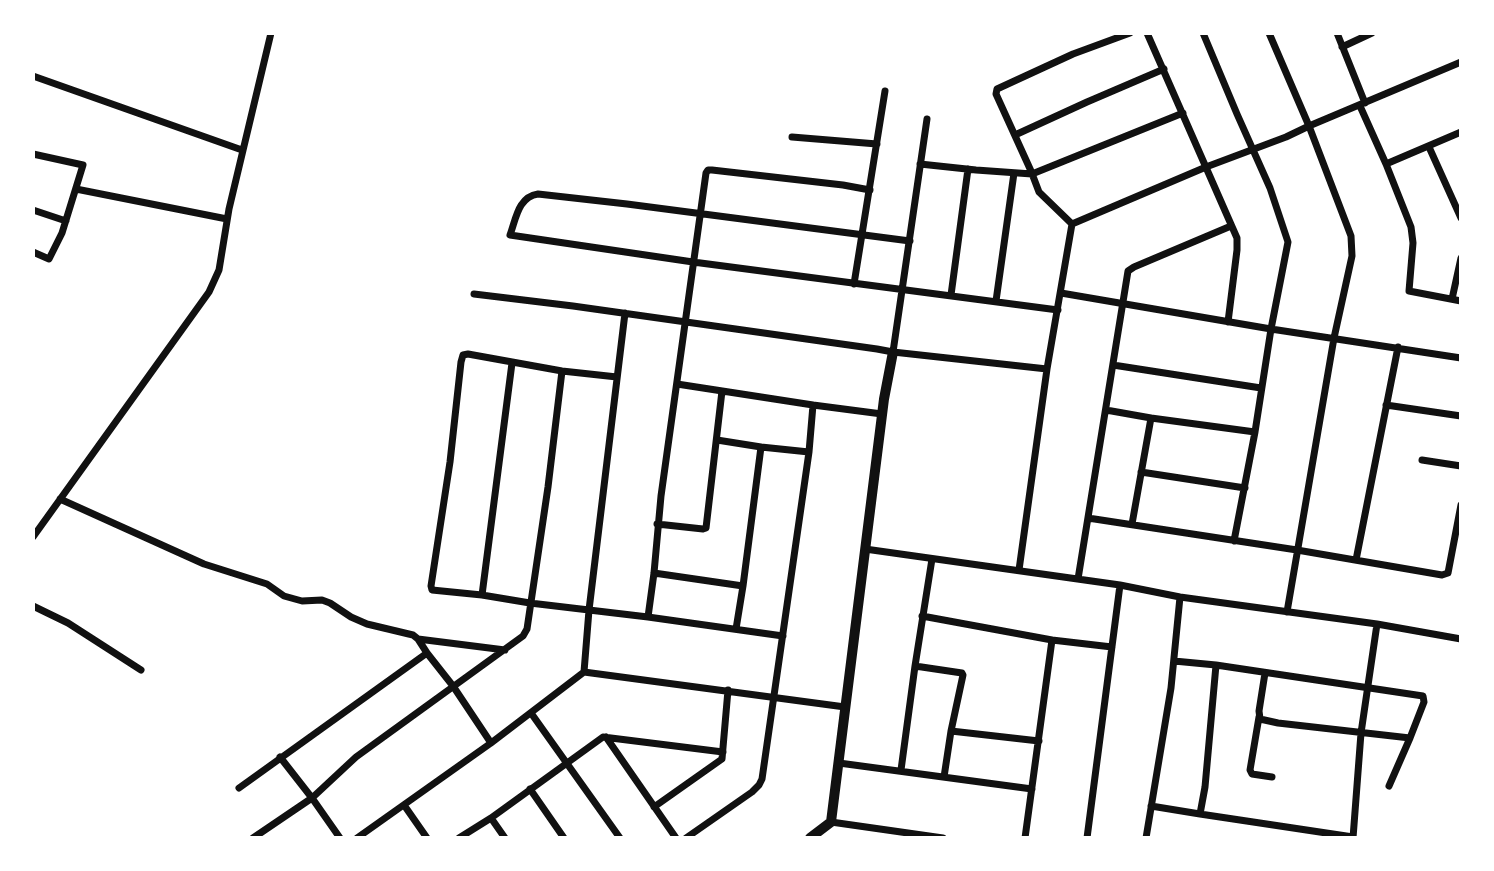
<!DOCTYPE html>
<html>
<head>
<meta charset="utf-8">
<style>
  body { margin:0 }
  #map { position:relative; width:1494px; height:871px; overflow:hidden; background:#fff; font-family:Figtree,sans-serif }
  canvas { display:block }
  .frame { position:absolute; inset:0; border:35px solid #fff; pointer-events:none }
</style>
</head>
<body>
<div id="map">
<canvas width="1494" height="871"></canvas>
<div class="frame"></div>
</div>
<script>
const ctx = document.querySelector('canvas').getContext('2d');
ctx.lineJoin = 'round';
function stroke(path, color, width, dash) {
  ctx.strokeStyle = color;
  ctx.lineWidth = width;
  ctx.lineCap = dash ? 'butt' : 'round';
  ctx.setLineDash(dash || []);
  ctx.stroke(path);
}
stroke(new Path2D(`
  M 1147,33 L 1237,238 L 1237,250 L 1228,322
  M 1203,33 L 1237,114 L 1270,188 L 1288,242 L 1271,329 L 1255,432 L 1234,541
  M 1269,33 L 1309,126 L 1351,236 L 1352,256 L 1334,338 L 1287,612
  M 1337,33 L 1365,103
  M 1342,47 L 1372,33
  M 33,76 L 242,150
  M 1360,106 L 1386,164 L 1411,227 L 1413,243 L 1409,291 L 1461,301
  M 1015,135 L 1087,102 L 1164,69
  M 792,137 L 877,144
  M 1429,147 L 1461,218
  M 33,154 L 83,165 L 62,233 L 49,259 L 33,252
  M 920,164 L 976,170 L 1032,174 L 1183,113
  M 1386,164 L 1461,132
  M 76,189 L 227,219
  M 33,210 L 66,221
  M 1072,224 L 1206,167 L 1286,137 L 1309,126 L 1461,62
  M 1072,224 L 1039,192 L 1031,171 L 996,94 L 997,89 L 1073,54 L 1130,33
  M 910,241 L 627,204 L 538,194 C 518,197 516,219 510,235 L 693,262 L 1058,310
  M 854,284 L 885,91
  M 1061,293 L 1271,329 L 1461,358
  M 474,294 L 573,306 L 877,349 L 893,352 L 1047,369
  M 951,295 L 968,169
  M 1452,299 L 1461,258
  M 996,301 L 1014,173
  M 893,352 L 927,119
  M 512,363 L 482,595 L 530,603 L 648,617
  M 1113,365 L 1261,388
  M 677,384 L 813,405
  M 1386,405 L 1461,416
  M 1106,410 L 1151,418 L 1255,432
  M 717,440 L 761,447 L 743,586
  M 761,447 L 809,452
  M 1422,460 L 1461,466
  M 1141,472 L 1245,488
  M 60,499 L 204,564 L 267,584 L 284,596 L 302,601 L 322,600 L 330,603 L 351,617 L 367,624 L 413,635 L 418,639 L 505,650
  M 1088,518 L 1297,550 L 1442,575 L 1448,573 L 1461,505
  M 657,524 L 703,529 L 706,528 L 722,391
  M 1132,524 L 1151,418
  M 33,537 L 209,292 L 219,270 L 229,209 L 271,33
  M 865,549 L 1120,585 L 1180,597 L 1377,624 L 1461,639
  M 1356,560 L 1398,347
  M 1019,570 L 1047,369 L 1072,224
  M 654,573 L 743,586 L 736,629
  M 1078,579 L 1128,271 L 1134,267 L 1231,226
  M 482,595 L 432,590 L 431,586 L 450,462 L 461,362 L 463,355 L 468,354 L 562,371 L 617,377
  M 33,606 L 68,623 L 141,670
  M 922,616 L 1052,640 L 1025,838
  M 783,636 L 648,617 L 654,573 L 661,496 L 706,173 L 708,170 L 712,170 L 843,185 L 870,190
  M 418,639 L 427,653 L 453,686 L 491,743
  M 1052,640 L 1112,647
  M 1174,661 L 1216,665 L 1205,787 L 1200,814 L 1353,837
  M 1216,665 L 1423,696 L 1424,702 L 1410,738
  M 915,666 L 962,673 L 963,675 L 951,731 L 944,777
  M 584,672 L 589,610 L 625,313
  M 584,672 L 845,707
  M 1265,673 L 1259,711 L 1260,719 L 1278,723 L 1410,738 L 1389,786
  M 531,713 L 620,838
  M 1259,717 L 1250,770 L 1252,774 L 1272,777
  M 951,731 L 1039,741
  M 606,737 L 676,838
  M 280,757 L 312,798 L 340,838
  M 839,763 L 1032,789
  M 901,770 L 915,666 L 932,559
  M 239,788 L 427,653
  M 530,789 L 564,838
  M 404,805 L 427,838
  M 1151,806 L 1200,814
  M 654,807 L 722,759 L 728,690
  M 491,818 L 505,838
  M 831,822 L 943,838
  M 253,838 L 312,798 L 356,757 L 523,636 L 527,629 L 548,487 L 562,371
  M 357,838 L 491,743 L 584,672
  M 459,838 L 491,818 L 603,737 L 723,752
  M 686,838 L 752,792 L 759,785 L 762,779 L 809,452 L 813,405 L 882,414
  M 1087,838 L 1120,585
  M 1146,838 L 1171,688 L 1180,597
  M 1353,838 L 1361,733 L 1377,624`), '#111', 7);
stroke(new Path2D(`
  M 810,838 L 831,822 L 884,399 L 893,352`), '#111', 10);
</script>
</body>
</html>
